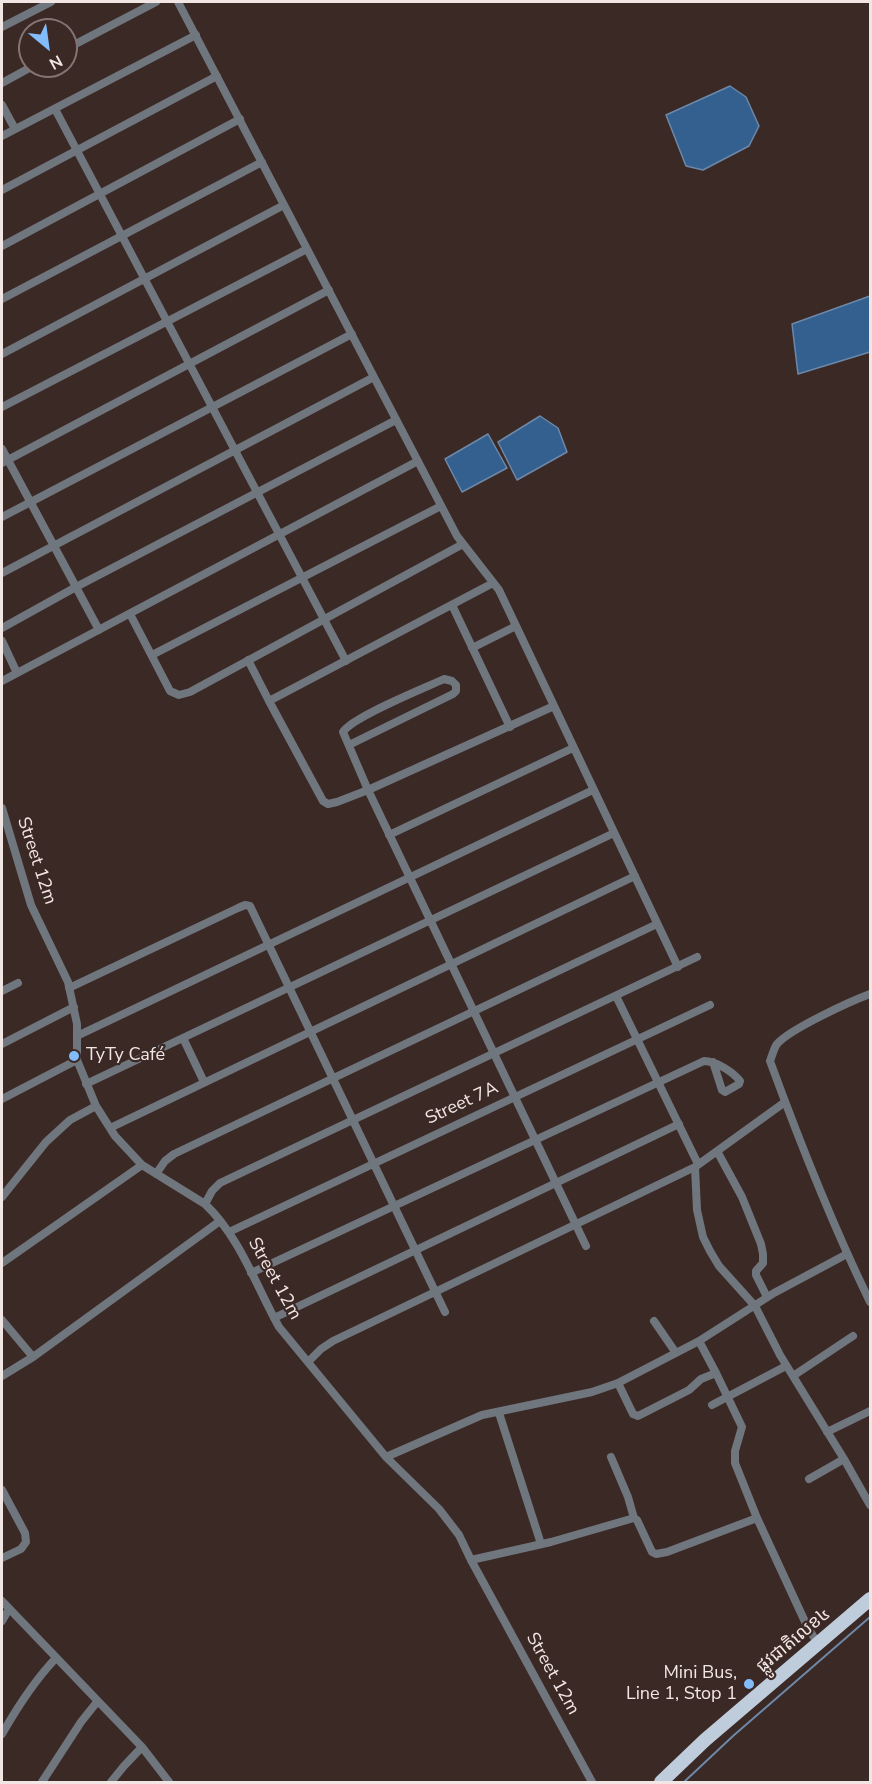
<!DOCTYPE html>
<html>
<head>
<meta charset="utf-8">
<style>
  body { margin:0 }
  #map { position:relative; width:872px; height:1784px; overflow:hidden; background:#3b2926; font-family:"Nunito Sans",sans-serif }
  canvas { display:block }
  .frame { position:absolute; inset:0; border:3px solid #f2e6e4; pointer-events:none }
  .north { position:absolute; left:18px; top:18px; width:60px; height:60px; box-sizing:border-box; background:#3b2926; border:2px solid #847572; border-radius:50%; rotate:151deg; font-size:16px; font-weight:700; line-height:24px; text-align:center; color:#f2e6e4 }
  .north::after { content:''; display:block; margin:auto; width:21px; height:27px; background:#83bcfb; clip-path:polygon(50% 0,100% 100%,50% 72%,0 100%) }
</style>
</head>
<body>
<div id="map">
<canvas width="872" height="1784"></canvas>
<div class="frame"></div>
<div class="north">N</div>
</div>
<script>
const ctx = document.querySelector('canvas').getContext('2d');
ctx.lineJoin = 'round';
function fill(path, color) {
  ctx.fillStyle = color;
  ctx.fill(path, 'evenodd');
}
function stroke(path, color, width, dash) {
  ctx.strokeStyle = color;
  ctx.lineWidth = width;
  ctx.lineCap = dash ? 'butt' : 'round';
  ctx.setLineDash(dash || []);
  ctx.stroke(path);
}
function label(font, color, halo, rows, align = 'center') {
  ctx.font = font + ' "Nunito Sans","Noto Sans Khmer",sans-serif';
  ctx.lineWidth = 4.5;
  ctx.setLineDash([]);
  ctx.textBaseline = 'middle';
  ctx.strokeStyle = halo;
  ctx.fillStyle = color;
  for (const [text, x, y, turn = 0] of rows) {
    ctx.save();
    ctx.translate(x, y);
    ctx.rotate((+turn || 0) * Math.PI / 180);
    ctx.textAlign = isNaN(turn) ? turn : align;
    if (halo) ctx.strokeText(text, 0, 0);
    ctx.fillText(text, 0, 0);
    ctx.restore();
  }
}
const water = new Path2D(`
  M 730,86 L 746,97 L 759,126 L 749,146 L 703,170 L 686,166 L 666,115 Z
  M 870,296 L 870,352 L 798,374 L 792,324 Z
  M 540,416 L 558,428 L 567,452 L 517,480 L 498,442 Z
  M 488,434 L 507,468 L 462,492 L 445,459 Z`);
fill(water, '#34608f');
stroke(water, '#6d88a8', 1.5);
stroke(new Path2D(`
  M 684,1782 L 733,1736 L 870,1617`), '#6d88a8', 2);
stroke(new Path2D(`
  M 178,2 L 457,536 L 499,590 L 678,967
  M 2,27 L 51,2
  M 66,49 L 156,2
  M 2,83 L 33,66
  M 2,105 L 15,129
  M 55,109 L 346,661
  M 2,136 L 196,35
  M 2,190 L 217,76
  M 2,246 L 240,119
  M 2,299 L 262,162
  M 2,354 L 284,205
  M 2,407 L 307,249
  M 2,449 L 99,630
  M 2,463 L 329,290
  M 2,517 L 352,334
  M 2,573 L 374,377
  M 452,605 L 510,727
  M 130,614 L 170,691 L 179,695 L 190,692 L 463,544
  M 2,628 L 76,587 L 396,420
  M 2,641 L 17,673
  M 472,648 L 516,626
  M 152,655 L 441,506
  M 248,660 L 269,701 L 493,583
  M 2,681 L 418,461
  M 269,701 L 323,801 L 328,804 L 337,802 L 368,790 L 343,732 C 352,717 425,688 444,679 L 452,681 L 456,685 L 456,691 L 453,694 L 349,745
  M 554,706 L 368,790 L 586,1246
  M 2,808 L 31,905 L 68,982 L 77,1024 L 77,1060 L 96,1106 L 115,1136 L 142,1165 L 205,1204 C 240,1237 256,1286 279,1327 L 386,1457 L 439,1509 L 459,1535 L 471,1560 L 592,1782
  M 389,835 L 573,748
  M 69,988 L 238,908 L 245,905 L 250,906 L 445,1312
  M 2,991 L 18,983
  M 870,994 C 851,1001 790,1029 777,1044 C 774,1048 772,1056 770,1061 C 800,1143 832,1224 870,1302
  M 616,996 L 698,1164
  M 77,1036 L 593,790
  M 183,1038 L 204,1082
  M 2,1044 L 74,1007
  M 86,1084 L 614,833
  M 2,1099 L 77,1060
  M 785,1102 L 695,1167 L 697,1210 L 703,1237 L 710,1251 L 719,1266 L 755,1306 L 780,1355 L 844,1459 L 870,1505
  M 110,1128 L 635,876
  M 717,1151 L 742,1197 L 761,1244 L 763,1254 L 763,1263 L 756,1271 L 756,1275 L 767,1297
  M 156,1174 L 165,1161 L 174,1154 L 657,924
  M 2,1197 L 46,1142 L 70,1120 L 96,1106
  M 205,1204 L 212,1191 L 220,1183 L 697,957
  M 229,1232 L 710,1005
  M 2,1263 L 142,1165
  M 251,1273 L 704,1061 C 716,1061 733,1072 740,1081 L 739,1084 L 725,1092 L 722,1090 L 713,1062
  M 274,1318 L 679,1124
  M 2,1320 L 33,1357
  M 654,1321 L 676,1353
  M 699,1341 L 716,1373
  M 309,1361 L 321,1349 L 333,1341 L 695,1167
  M 2,1376 L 33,1357 L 220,1221
  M 793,1376 L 853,1336
  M 618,1383 L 633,1414 L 638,1416 L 689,1390 L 701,1379 L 716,1373 L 742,1427 L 735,1451 L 735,1463 L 757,1518 L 807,1626 L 818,1644
  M 712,1405 L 786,1366
  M 499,1413 L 541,1544
  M 827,1432 L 870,1411
  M 386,1457 L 482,1415 L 592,1392 L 618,1383 L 699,1341 L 774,1293 L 847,1254
  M 611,1457 L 628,1497 L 634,1518 L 637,1520 L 652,1552 L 656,1554 L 667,1552 L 757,1518
  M 809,1479 L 844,1459
  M 2,1490 L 25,1533 L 26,1542 L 21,1549 L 2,1558
  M 471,1560 L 551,1542 L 634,1518
  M 2,1601 L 142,1747 L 169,1782
  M 2,1621 L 9,1609
  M 2,1734 C 18,1706 34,1681 56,1658
  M 42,1782 L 81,1722 L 97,1702
  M 111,1782 L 124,1766 L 142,1747`), '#70767d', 8);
stroke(new Path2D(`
  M 661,1782 L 705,1740 L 870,1599`), '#bfccdb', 14);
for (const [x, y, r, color] of [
  [74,1056,6,"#83bcfb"],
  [749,1684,6,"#83bcfb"]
]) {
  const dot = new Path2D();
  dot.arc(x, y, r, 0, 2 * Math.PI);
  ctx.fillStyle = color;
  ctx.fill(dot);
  stroke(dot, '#3b2926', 2);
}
label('18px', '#f2e6e4', '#3b2926', [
  ["Street 12m",36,861,72],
  ["Street 7A",462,1104,-25],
  ["Street 12m",274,1279,61],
  ["ផ្លូវជាតិលេខ៤",794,1641,-40],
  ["Street 12m",552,1674,61]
]);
label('18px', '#f2e6e4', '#3b2926', [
  ["TyTy Café",86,1056],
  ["Mini Bus,",737,1674,"right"],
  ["Line 1, Stop 1",737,1695,"right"]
], 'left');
</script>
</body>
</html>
